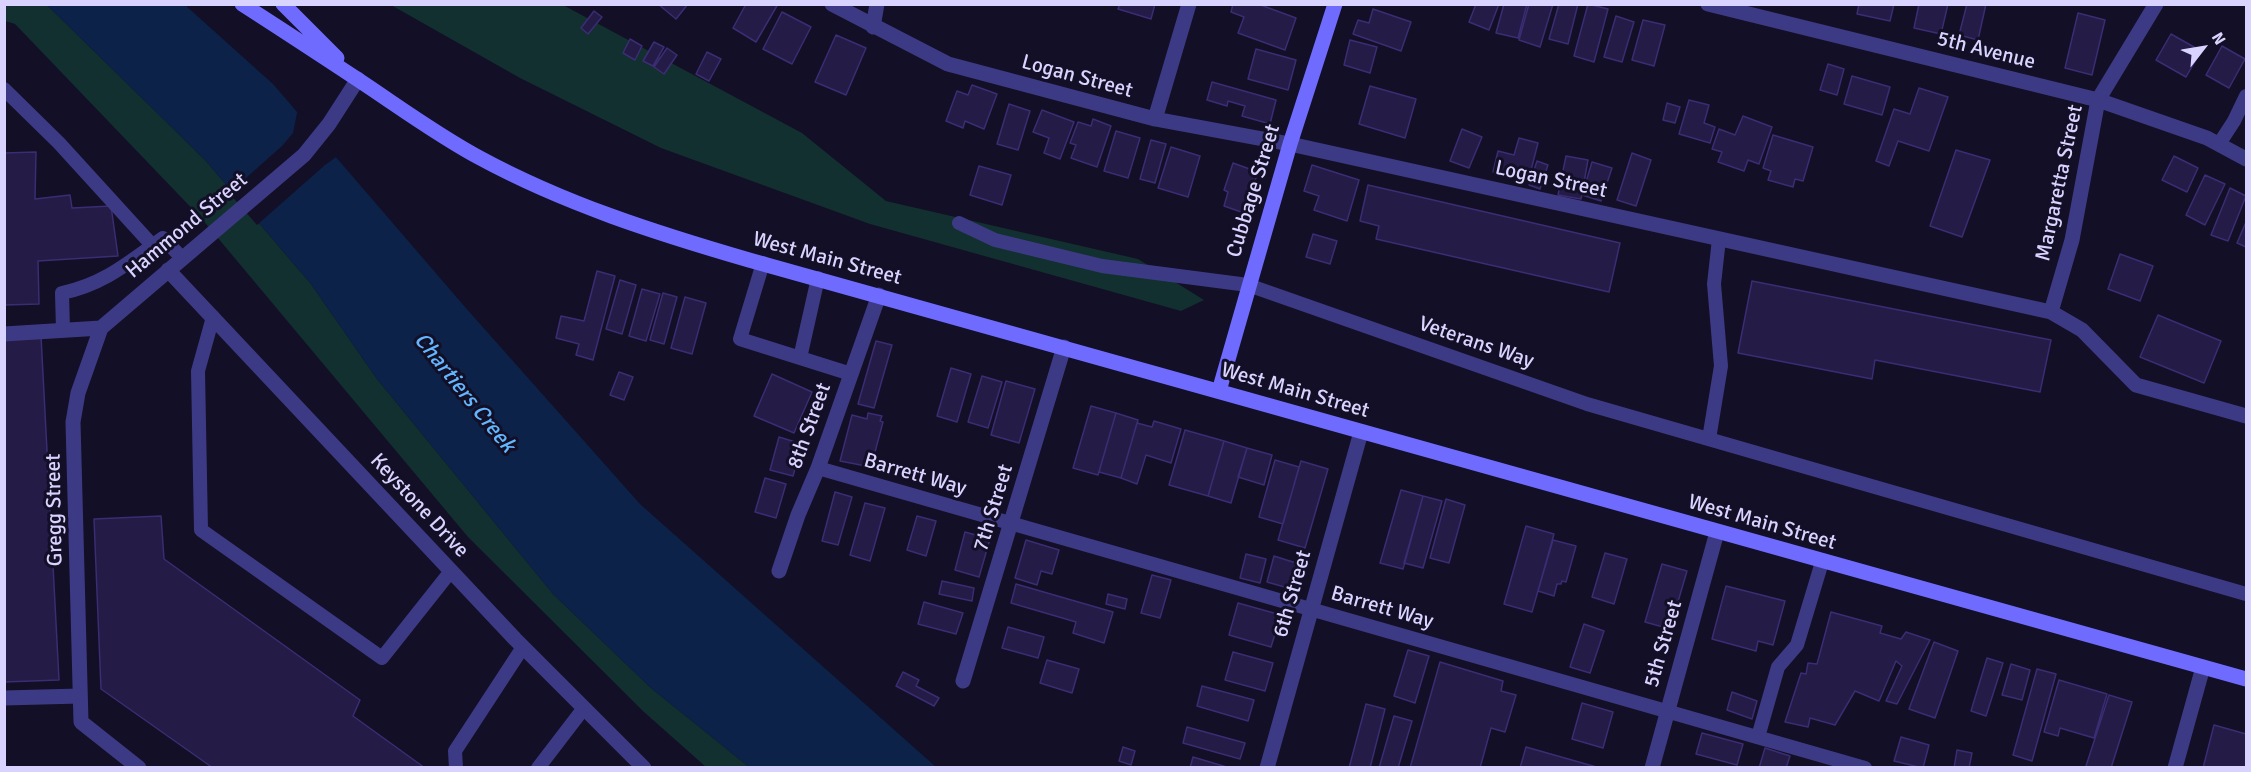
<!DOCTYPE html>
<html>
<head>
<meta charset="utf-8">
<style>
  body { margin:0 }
  #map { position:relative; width:2251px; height:772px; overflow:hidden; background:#130f26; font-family:Signika,sans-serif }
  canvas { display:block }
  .frame { position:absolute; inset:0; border:6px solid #d9d4ff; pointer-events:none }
  .north { position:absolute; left:2173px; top:18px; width:60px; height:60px; -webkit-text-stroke:4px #130f26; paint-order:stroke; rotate:59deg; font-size:16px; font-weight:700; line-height:24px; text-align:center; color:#d9d4ff }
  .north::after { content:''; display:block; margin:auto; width:21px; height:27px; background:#d9d4ff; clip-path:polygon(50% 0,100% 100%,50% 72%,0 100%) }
</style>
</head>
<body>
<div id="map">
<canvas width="2251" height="772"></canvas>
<div class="frame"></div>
<div class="north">N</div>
</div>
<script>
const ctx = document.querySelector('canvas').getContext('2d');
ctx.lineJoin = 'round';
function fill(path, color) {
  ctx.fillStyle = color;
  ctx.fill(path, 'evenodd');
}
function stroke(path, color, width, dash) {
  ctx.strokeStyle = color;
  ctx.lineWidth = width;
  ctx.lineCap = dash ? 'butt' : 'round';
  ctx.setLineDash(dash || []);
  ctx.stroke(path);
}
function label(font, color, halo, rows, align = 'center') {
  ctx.font = font + ' Signika,sans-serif';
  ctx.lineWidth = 6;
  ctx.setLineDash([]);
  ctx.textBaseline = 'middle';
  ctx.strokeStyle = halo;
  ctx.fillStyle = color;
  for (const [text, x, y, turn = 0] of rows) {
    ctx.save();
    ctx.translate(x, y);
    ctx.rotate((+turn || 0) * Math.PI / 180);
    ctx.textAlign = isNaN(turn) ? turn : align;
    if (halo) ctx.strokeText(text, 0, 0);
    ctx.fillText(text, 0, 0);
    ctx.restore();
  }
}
fill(new Path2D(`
  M 5,5 L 47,5 L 205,160 L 311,284 L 377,379 L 553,594 L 651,688 L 749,767 L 706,767 L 644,712 L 468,537 L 202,219 L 15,24 L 5,21 Z
  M 391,5 L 563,5 L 802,133 L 886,201 L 1138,259 L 1204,300 L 1181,311 L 870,224 L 661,148 L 520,78 Z`), '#12302f');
fill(new Path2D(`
  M 47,5 L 185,5 L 273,84 L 465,307 L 640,504 L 936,767 L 749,767 L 651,688 L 553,594 L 377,379 L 311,284 L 205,160 Z`), '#0c2248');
fill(new Path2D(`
  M 298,108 L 339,155 L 325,165 L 257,225 L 229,193 L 282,146 L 293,133 Z`), '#130f26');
const building = new Path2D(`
  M 658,4 L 688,4 L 676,19 Z
  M 746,4 L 778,4 L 756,42 L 733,28 Z
  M 1120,4 L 1155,4 L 1151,19 L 1118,9 Z
  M 1233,4 L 1258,4 L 1296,18 L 1285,50 L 1238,33 L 1244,17 L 1231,12 Z
  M 1476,4 L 1499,4 L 1489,30 L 1469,22 Z
  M 1504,4 L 1527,4 L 1518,38 L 1496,33 Z
  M 1529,4 L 1553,4 L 1540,47 L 1519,40 Z
  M 1559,4 L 1578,4 L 1568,44 L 1549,39 Z
  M 1588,4 L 1608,9 L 1594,62 L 1574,56 Z
  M 1859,4 L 1894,4 L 1890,21 L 1857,14 Z
  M 1919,4 L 1948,4 L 1941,34 L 1914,28 Z
  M 1967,4 L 1986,4 L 1978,40 L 1959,35 Z
  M 1373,9 L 1411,22 L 1401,51 L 1353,34 L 1358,20 L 1369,23 Z
  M 594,11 L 602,17 L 588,34 L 581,28 Z
  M 782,12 L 811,27 L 792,64 L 763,49 Z
  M 2078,13 L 2105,20 L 2092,75 L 2065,68 Z
  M 1616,16 L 1634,22 L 1622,62 L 1604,57 Z
  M 1643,20 L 1665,25 L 1654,66 L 1632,60 Z
  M 2171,34 L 2201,51 L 2186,77 L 2156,60 Z
  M 836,35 L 866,48 L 846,95 L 815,82 Z
  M 630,39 L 642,46 L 635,60 L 623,53 Z
  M 1350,40 L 1377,47 L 1370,73 L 1344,65 Z
  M 654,42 L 664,47 L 653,66 L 643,61 Z
  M 2222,46 L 2245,59 L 2229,88 L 2206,75 Z
  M 667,48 L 677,55 L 664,74 L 654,67 Z
  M 1256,49 L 1296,60 L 1288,90 L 1248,79 Z
  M 707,52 L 721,59 L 709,81 L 696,74 Z
  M 1828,64 L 1844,69 L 1837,95 L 1820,90 Z
  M 1852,76 L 1890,87 L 1882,115 L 1844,104 Z
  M 1212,82 L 1276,100 L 1270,124 L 1242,116 L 1245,106 L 1228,101 L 1227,106 L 1207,100 Z
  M 972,85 L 997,94 L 984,129 L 965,121 L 963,128 L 946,121 L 957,91 L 968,95 Z
  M 1370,86 L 1416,99 L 1405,138 L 1359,124 Z
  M 1919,88 L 1948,97 L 1929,151 L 1898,141 L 1889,166 L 1876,161 L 1894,109 L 1910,114 Z
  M 1689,100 L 1709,105 L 1704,123 L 1715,127 L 1710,143 L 1679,134 Z
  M 1667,103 L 1680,107 L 1675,123 L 1663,120 Z
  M 1009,104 L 1030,111 L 1018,150 L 997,144 Z
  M 1042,110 L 1074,122 L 1060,159 L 1044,153 L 1049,138 L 1033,132 Z
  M 1743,116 L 1772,127 L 1759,164 L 1748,160 L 1744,171 L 1718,162 L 1722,152 L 1712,149 L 1719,129 L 1735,135 Z
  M 1093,119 L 1111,126 L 1097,167 L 1071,158 L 1076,145 L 1070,143 L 1078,122 L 1091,126 Z
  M 1462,129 L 1482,137 L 1469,168 L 1450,161 Z
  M 1116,131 L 1140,138 L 1128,178 L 1104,171 Z
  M 1773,135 L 1813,147 L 1803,181 L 1795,179 L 1793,187 L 1768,180 L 1771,171 L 1763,168 Z
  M 1519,138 L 1538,143 L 1528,182 L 1493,172 L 1498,151 L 1514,155 Z
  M 1151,140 L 1166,144 L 1155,183 L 1140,179 Z
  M 1171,147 L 1200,156 L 1188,197 L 1158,188 Z
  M 1956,150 L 1990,160 L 1962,237 L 1930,226 Z
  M 36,152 L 35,199 L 70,195 L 72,208 L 111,206 L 118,256 L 38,261 L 39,304 L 4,305 L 4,153 Z
  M 1632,153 L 1651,160 L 1636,206 L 1617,200 Z
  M 1566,156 L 1588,160 L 1581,199 L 1558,195 Z
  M 2174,156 L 2198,168 L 2187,192 L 2162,180 Z
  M 1537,161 L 1548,165 L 1540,189 L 1529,185 Z
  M 1592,162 L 1612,168 L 1601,201 L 1582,195 Z
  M 1233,163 L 1258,172 L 1244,213 L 1224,206 L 1228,192 L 1224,190 Z
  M 1312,165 L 1359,180 L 1347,221 L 1314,210 L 1319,196 L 1304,191 Z
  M 979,166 L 1011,175 L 1002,205 L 970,195 Z
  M 2205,175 L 2225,184 L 2205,225 L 2186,215 Z
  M 1368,185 L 1620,243 L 1609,292 L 1376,239 L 1379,226 L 1360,221 Z
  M 2230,188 L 2246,196 L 2228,241 L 2211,235 Z
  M 2246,222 L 2246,247 L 2237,243 Z
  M 1313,234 L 1337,241 L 1330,264 L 1306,257 Z
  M 2120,254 L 2153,266 L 2140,301 L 2108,289 Z
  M 597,271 L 615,276 L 593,360 L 576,355 L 579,344 L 556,338 L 561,316 L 584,321 Z
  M 620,280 L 636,285 L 622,334 L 606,329 Z
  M 1752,281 L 2051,340 L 2040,392 L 1875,360 L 1872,379 L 1738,353 Z
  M 642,289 L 660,294 L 646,341 L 629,336 Z
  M 663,293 L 677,297 L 664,344 L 650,340 Z
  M 685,297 L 706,303 L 692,354 L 671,348 Z
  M 2158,315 L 2221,341 L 2204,383 L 2140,357 Z
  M 41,336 L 59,680 L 4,682 L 4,339 Z
  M 876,341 L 892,345 L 874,408 L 858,404 Z
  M 951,368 L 971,374 L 957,422 L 937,416 Z
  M 619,372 L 633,377 L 624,400 L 610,395 Z
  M 772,374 L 812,392 L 794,433 L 754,416 Z
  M 982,376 L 1002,382 L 988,428 L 968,422 Z
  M 1006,381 L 1035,389 L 1019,443 L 991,435 Z
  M 1091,406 L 1116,413 L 1098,475 L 1073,468 Z
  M 868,413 L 882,416 L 880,421 L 883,422 L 871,467 L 840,461 L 852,415 L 867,419 Z
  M 1116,413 L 1138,420 L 1121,478 L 1099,472 Z
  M 1154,421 L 1181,429 L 1171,463 L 1146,455 L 1137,484 L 1121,478 L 1137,423 L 1152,427 Z
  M 1185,430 L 1224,441 L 1208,496 L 1169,485 Z
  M 779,437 L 802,444 L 793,476 L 770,470 Z
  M 1224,441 L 1247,448 L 1231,503 L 1208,496 Z
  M 1247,448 L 1272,455 L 1264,485 L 1238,477 Z
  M 1275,460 L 1299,467 L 1283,524 L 1259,517 Z
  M 1301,461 L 1328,469 L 1305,548 L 1278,540 Z
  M 765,478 L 786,484 L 776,518 L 755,512 Z
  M 1401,490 L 1423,496 L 1403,569 L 1380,563 Z
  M 835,492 L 852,497 L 838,545 L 822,541 Z
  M 1423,496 L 1442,501 L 1423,568 L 1404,563 Z
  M 1446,499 L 1465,505 L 1449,563 L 1430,558 Z
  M 865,503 L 885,508 L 870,561 L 850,555 Z
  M 161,516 L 164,559 L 360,700 L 353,716 L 425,768 L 213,768 L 101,689 L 94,519 Z
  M 917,516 L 936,521 L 926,556 L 907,550 Z
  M 1526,526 L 1554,534 L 1532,612 L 1504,604 Z
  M 965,532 L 990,539 L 979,577 L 955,570 Z
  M 1026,540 L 1059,550 L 1052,574 L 1041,571 L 1037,585 L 1015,578 Z
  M 1553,540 L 1576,546 L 1566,582 L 1562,581 L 1561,584 L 1557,584 L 1554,596 L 1538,591 Z
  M 1605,553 L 1627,559 L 1614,604 L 1592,597 Z
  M 1246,554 L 1266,559 L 1260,583 L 1240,578 Z
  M 1274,556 L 1296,563 L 1288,588 L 1267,582 Z
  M 1662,564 L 1687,571 L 1670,629 L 1645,622 Z
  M 1152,575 L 1171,580 L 1160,618 L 1141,613 Z
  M 942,581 L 974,588 L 972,601 L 939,594 Z
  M 1016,584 L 1113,612 L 1104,643 L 1073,633 L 1076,622 L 1011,603 Z
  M 1726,586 L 1785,601 L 1773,645 L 1758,641 L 1756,651 L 1712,639 Z
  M 1108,594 L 1127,599 L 1125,609 L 1106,604 Z
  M 924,602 L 963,613 L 956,634 L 918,624 Z
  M 1238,603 L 1281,615 L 1271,647 L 1229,635 Z
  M 1831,612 L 1882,626 L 1880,633 L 1901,639 L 1906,632 L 1930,640 L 1897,704 L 1886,701 L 1902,666 L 1896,661 L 1879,701 L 1855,691 L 1835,725 L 1810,718 L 1808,727 L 1785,722 L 1801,673 L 1806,674 L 1808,663 L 1817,664 Z
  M 1584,624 L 1604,631 L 1590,673 L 1570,667 Z
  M 1008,627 L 1044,637 L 1038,658 L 1002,648 Z
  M 1934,642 L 1958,651 L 1935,718 L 1909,709 Z
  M 1408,650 L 1429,656 L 1415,703 L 1394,696 Z
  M 1233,652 L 1273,663 L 1265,691 L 1225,680 Z
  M 1987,658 L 2003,663 L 1986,716 L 1971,711 Z
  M 1047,660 L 1079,669 L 1072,693 L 1040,683 Z
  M 1440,662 L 1503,681 L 1501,691 L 1516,695 L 1505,732 L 1491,728 L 1480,768 L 1410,768 Z
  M 2011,664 L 2030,670 L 2022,700 L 2002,695 Z
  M 2037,669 L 2056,674 L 2032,761 L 2013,755 Z
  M 903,672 L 919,680 L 916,686 L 939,698 L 934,706 L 896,686 Z
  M 2059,680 L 2107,694 L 2094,738 L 2060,728 L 2058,736 L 2044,732 Z
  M 1202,686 L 1254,700 L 1248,721 L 1197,706 Z
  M 1732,692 L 1757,701 L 1752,719 L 1727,710 Z
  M 2109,695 L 2132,702 L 2111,768 L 2091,768 L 2086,766 Z
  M 1582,703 L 1613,712 L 1603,748 L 1572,739 Z
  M 1366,704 L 1385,709 L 1370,768 L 1349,768 Z
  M 1394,716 L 1412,721 L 1398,768 L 1379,768 Z
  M 2214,725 L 2246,734 L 2246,768 L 2203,768 Z
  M 1187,727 L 1245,743 L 1240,759 L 1183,743 Z
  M 1702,733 L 1743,744 L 1737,765 L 1696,754 Z
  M 1901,737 L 1929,745 L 1923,768 L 1894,761 Z
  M 1123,747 L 1135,751 L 1131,765 L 1119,761 Z
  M 1526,747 L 1600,768 L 1520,768 Z
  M 1765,748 L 1790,756 L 1786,768 L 1759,768 Z
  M 1957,750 L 1972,753 L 1969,768 L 1954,768 Z
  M 1193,757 L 1230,768 L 1190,768 Z`);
fill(building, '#241b47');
stroke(building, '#3b2d73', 1.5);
stroke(new Path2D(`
  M 4,89 L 59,143 L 152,245
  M 2219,144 L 2234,121 L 2246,96
  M 959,223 L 995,240 L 1102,266 L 1248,285 L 1587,404 L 2246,594
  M 763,263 L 740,339 L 851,374
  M 213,317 L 198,371 L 201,530 L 382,658 L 451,571
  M 63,330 L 62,293 C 104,284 128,263 163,238 L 182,258
  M 800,358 L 818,278
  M 1709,439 L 1721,366 L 1714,284 L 1719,239
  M 818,468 L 1865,768
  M 1758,737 L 1778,667 L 1797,645 L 1822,562
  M 456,768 L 455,751 L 523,647
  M 538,768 L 584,708`), '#3d3a85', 14);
stroke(new Path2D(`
  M 832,4 L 948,64 L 1155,119 L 1290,144 L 2051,312 L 2082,330 L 2136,385 L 2246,416
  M 1708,4 L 2098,100 L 2207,138 L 2246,159
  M 873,27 L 877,4
  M 1155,119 L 1189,4
  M 168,270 L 515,639 L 644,768
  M 2051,312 L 2072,240 L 2098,100 L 2156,4
  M 101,328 L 78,393 L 73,422 L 81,722 L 139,768
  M 4,334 L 101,328 L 304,155 L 329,124 L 358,79
  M 779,571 L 798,515 L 818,468 L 879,295
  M 963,681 L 1064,347
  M 4,698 L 80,696
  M 1267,768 L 1361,432
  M 1652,768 L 1717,532
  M 2175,768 L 2203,667`), '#3d3a85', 15);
stroke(new Path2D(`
  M 242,4 C 281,29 319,54 357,79 C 398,106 437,135 480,158 C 565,204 656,233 749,260 L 2246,679
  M 283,4 L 337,58
  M 1219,391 L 1290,144 L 1335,4`), '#6f6bff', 15);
label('21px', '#d9d4ff', '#130f26', [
  ["5th Avenue",1986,51,14],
  ["Logan Street",1077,77,15],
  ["Logan Street",1551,180,12],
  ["Margaretta Street",2060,183,-78],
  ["Cubbage Street",1254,191,-73],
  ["Hammond Street",187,226,-40],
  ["West Main Street",827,259,15],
  ["Veterans Way",1476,343,19],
  ["West Main Street",1295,391,16],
  ["8th Street",810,426,-70],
  ["Barrett Way",915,475,16],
  ["Keystone Drive",419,506,47],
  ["7th Street",994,508,-73],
  ["Gregg Street",55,510,-91],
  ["West Main Street",1762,523,16],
  ["6th Street",1293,594,-74],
  ["Barrett Way",1382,608,16],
  ["5th Street",1664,644,-74]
]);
label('italic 22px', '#62b6ff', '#130f26', [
  ["Chartiers Creek",464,393,51]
]);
</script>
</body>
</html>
